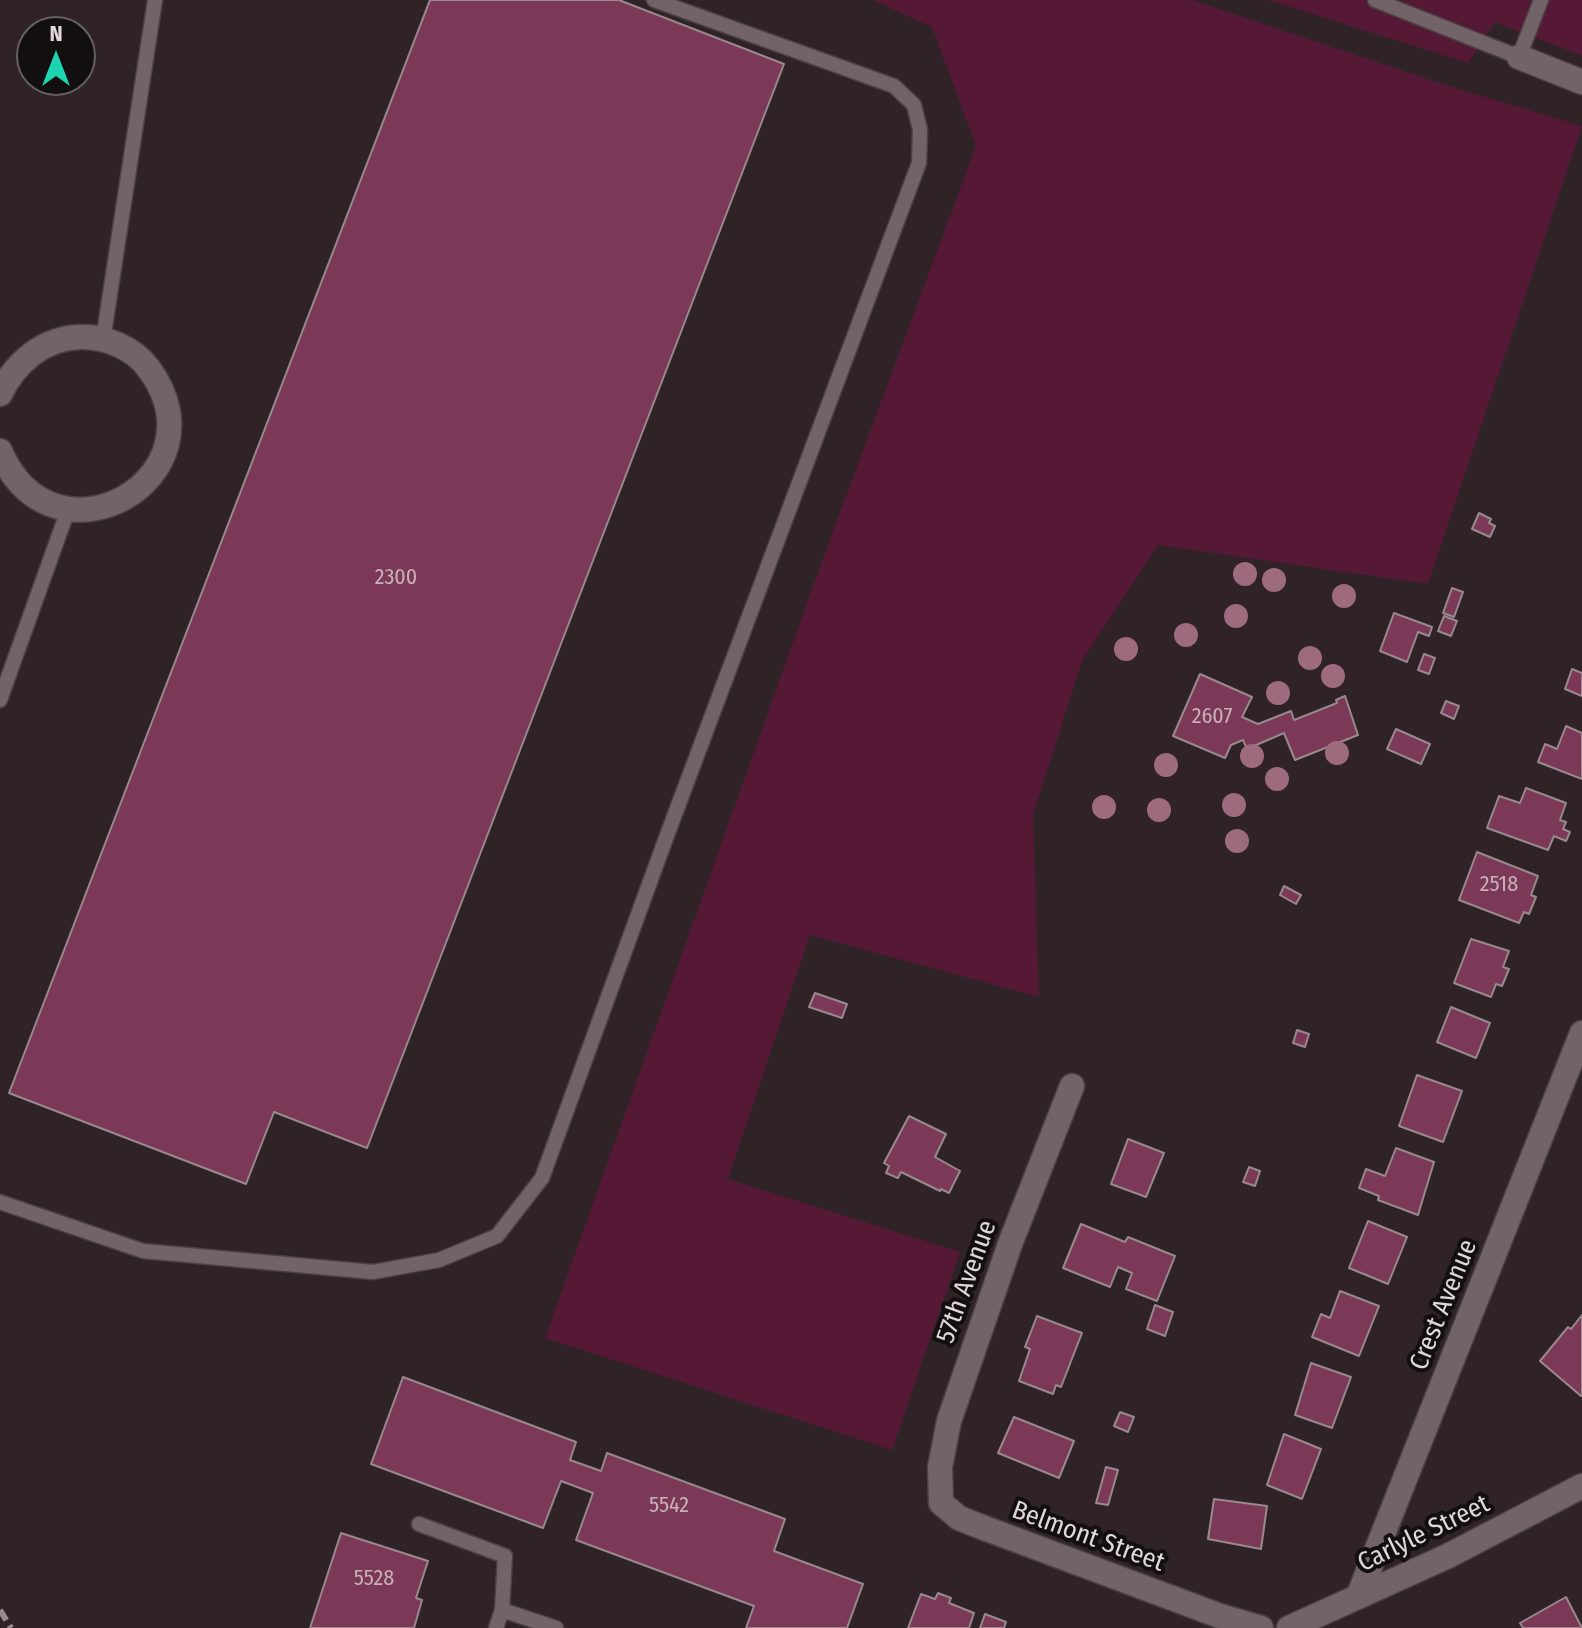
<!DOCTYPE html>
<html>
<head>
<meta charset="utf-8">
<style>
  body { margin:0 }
  #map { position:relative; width:1582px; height:1628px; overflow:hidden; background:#2f2327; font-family:"Fira Sans Condensed",sans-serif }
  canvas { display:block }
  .north { position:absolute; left:16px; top:16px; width:80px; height:80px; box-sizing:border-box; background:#130e10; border:2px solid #655e61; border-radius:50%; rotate:0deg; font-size:22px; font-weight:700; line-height:32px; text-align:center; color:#e0d7da }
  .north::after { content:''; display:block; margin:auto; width:28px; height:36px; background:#1cd5b1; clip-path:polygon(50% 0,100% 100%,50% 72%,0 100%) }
</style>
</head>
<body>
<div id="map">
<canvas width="1582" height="1628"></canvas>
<div class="north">N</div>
</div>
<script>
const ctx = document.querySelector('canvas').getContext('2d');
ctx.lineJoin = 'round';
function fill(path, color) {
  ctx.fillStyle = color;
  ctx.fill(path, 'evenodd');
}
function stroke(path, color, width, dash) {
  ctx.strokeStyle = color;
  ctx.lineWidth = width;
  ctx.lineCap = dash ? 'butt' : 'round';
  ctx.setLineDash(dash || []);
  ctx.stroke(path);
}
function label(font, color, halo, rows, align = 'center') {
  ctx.font = font + ' "Fira Sans Condensed",sans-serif';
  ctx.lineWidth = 8;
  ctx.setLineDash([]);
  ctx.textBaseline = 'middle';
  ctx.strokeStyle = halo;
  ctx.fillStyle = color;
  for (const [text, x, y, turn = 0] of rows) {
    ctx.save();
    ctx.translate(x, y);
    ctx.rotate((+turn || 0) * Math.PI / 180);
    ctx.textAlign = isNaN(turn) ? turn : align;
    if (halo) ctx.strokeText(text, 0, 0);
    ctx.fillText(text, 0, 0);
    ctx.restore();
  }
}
fill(new Path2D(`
  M 873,0 L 1192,0 L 1439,83 L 1582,126 L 1428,584 L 1158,545 L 1082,661 L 1033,815 L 1039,997 L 810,935 L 728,1179 L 960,1252 L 892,1450 L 545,1338 L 822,561 L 976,146 L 932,27 Z
  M 1268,0 L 1582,0 L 1582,56 L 1495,22 L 1468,63 Z`), '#551936');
const building = new Path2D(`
  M 430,0 L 619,0 L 784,64 L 367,1148 L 274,1112 L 246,1184 L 9,1093 Z
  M 1479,513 L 1491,519 L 1489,523 L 1495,526 L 1490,537 L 1472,529 Z
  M 1452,588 L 1463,592 L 1454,617 L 1443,613 Z
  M 1394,613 L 1432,627 L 1429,636 L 1418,632 L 1407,662 L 1380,651 Z
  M 1444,616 L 1457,621 L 1451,636 L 1438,631 Z
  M 1424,654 L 1435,658 L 1429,674 L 1418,670 Z
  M 1572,669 L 1582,673 L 1582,696 L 1565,689 Z
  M 1200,674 L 1252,697 L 1242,717 L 1258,724 L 1291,711 L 1294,720 L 1337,703 L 1336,700 L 1345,696 L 1358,735 L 1295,760 L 1284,733 L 1247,749 L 1243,740 L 1231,745 L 1225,758 L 1173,736 Z
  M 1446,701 L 1459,706 L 1454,719 L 1441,713 Z
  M 1566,726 L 1582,733 L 1582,779 L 1538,762 L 1545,744 L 1557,749 Z
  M 1396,729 L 1430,744 L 1421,764 L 1387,749 Z
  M 1526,788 L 1566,803 L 1560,820 L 1566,822 L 1563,829 L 1570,832 L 1566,841 L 1554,836 L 1548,850 L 1487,828 L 1499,796 L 1520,803 Z
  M 1477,852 L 1538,876 L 1531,895 L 1536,897 L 1529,914 L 1524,912 L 1519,923 L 1459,900 Z
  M 1284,886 L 1301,895 L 1296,904 L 1280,895 Z
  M 1471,939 L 1509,951 L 1503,967 L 1509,969 L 1502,986 L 1496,984 L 1491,997 L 1454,983 Z
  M 815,993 L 847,1004 L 842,1018 L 809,1007 Z
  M 1451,1007 L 1490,1023 L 1476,1058 L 1437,1042 Z
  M 1297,1030 L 1309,1034 L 1305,1047 L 1293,1043 Z
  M 1417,1075 L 1462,1091 L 1443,1142 L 1399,1126 Z
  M 909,1116 L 946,1134 L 935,1157 L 960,1171 L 949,1193 L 941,1189 L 940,1191 L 901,1172 L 898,1178 L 886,1173 L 889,1166 L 884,1163 Z
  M 1128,1139 L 1164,1153 L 1146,1197 L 1111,1184 Z
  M 1396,1148 L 1434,1162 L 1418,1215 L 1378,1200 L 1379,1196 L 1359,1188 L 1366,1169 L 1385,1176 Z
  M 1249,1167 L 1260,1171 L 1255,1186 L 1243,1182 Z
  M 1368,1221 L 1407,1237 L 1388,1284 L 1349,1268 Z
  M 1081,1224 L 1125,1242 L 1128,1237 L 1175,1256 L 1157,1301 L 1126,1289 L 1132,1273 L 1118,1267 L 1110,1287 L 1063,1268 Z
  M 1340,1291 L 1379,1306 L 1359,1356 L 1312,1337 L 1321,1314 L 1330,1318 Z
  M 1155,1305 L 1173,1312 L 1165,1336 L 1147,1329 Z
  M 1582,1315 L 1582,1395 L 1581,1396 L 1540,1361 L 1568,1327 L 1571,1329 Z
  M 1037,1316 L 1082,1333 L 1061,1387 L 1056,1385 L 1053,1394 L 1019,1381 L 1030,1349 L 1025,1347 Z
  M 1311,1363 L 1351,1377 L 1332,1428 L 1295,1415 Z
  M 403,1377 L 576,1442 L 570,1460 L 601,1471 L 607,1453 L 785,1519 L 774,1551 L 863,1584 L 847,1628 L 746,1628 L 754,1606 L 576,1540 L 593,1493 L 561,1481 L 543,1528 L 371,1464 Z
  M 1120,1412 L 1134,1417 L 1128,1432 L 1114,1426 Z
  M 1014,1417 L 1074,1441 L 1059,1478 L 998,1453 Z
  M 1284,1434 L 1321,1449 L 1302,1499 L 1267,1485 Z
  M 1106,1467 L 1118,1470 L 1108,1505 L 1096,1503 Z
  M 1214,1499 L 1267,1506 L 1261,1549 L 1208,1539 Z
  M 341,1533 L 428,1561 L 416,1598 L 422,1600 L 414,1628 L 310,1628 Z
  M 938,1593 L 951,1598 L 949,1603 L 974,1613 L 969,1628 L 908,1628 L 921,1594 L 935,1599 Z
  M 1566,1597 L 1582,1628 L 1523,1628 L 1520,1623 Z
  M 985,1614 L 1006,1622 L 1004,1628 L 980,1628 Z`);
fill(building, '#7c3957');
stroke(building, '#98898e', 2);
const lane = new Path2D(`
  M 1375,0 L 1519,57 L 1541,0
  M 103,340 L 155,0
  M 0,700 L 68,510
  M 0,1202 L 143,1251 L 373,1272 L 439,1260 L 497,1236 L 542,1178 L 666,838 L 919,163 L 920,130 L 914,105 L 894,86 L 654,0
  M 419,1524 L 505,1556 L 502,1610
  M 496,1628 L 502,1610 L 556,1628`);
const street = new Path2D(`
  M 1519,57 L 1582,82
  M 0,394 C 15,363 43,338 80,337 C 105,336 134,348 149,369 C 228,477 54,577 0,451
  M 1072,1086 L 1010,1244 L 949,1421 L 940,1467 L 941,1503 L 959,1518 L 979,1526 L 1220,1616 L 1261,1628
  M 1358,1597 L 1582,1033
  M 1289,1628 L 1448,1556 L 1582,1486`);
stroke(lane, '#4b4145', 17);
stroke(street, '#4b4145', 27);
stroke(lane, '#716368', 14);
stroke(street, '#716368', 24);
stroke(new Path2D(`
  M 0,1610 L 11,1628`), '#968c90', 6, [12, 6]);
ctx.fillStyle = '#9e6b7e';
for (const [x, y] of [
  [1245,574],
  [1274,580],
  [1344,596],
  [1236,616],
  [1186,635],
  [1126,649],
  [1310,658],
  [1333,676],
  [1278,693],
  [1337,753],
  [1252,756],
  [1166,765],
  [1277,779],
  [1234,805],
  [1104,807],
  [1159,810],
  [1237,841]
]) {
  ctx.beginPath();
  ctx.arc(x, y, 12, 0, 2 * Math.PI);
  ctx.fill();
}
label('22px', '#c7b0b9', null, [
  ["2300",396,578],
  ["2607",1212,717],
  ["2518",1499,885],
  ["5542",669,1506],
  ["5528",374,1579]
]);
label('26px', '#e0d7da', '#130e10', [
  ["57th Avenue",967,1282,-70],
  ["Crest Avenue",1444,1305,-68],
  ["Carlyle Street",1424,1534,-26],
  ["Belmont Street",1088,1537,20]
]);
</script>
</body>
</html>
